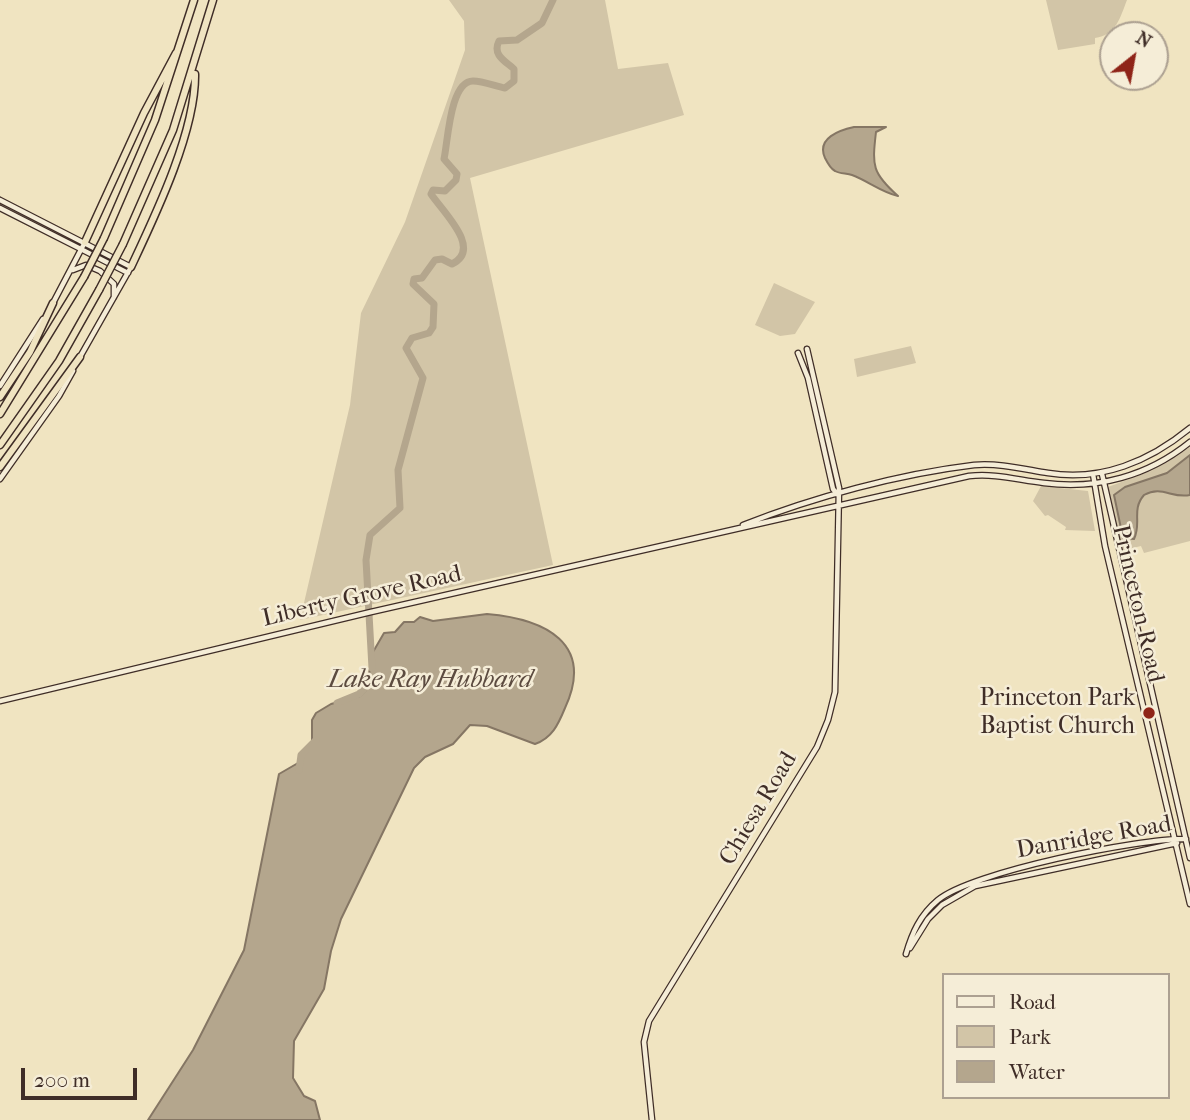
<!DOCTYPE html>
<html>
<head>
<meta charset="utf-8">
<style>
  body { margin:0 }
  #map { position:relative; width:1190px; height:1120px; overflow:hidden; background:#f0e4c1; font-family:"IM FELL French Canon",serif }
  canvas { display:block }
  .legend { position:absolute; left:942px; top:973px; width:228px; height:126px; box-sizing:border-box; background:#f5edd7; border:2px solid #aca091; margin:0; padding:9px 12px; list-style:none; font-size:21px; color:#3f2d27 }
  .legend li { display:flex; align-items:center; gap:14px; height:35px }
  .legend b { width:35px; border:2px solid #aca091 }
  .north { position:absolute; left:1099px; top:21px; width:70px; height:70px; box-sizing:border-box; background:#f5edd7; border:2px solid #aca091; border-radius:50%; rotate:31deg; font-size:19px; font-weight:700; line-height:28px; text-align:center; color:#3f2d27 }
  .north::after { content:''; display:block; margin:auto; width:24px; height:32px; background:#8f2418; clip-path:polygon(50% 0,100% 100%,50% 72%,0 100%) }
  .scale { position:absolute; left:21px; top:1068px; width:116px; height:32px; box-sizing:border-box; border:4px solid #3f2d27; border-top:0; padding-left:9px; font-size:21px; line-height:24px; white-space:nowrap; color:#3f2d27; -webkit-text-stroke:5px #f5edd7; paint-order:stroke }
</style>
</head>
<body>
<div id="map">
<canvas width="1190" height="1120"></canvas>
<ul class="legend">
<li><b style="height:9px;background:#f5edd7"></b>Road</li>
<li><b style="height:19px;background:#d2c5a7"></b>Park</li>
<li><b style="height:19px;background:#b4a68d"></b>Water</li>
</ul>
<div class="north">N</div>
<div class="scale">200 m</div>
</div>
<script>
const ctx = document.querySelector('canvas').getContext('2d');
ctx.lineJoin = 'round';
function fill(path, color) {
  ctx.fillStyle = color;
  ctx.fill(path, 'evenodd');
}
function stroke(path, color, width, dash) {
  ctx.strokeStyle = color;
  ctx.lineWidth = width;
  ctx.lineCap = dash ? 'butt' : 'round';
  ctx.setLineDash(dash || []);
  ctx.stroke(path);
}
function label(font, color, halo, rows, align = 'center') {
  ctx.font = font + ' "IM FELL French Canon",serif';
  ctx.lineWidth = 5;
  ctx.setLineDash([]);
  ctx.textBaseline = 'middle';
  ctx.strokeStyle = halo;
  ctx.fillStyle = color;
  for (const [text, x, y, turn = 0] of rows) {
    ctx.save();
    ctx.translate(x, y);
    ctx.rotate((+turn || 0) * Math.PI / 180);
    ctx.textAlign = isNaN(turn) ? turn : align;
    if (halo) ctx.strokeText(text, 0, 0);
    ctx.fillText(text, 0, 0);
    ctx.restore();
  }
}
fill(new Path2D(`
  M 449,0 L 605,0 L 618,69 L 668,63 L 684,115 L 470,178 L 553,565 L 300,620 L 350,405 L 361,313 L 405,222 L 465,50 L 464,21 Z
  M 1046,0 L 1127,0 C 1120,18 1116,35 1095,38 L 1095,44 L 1058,50 Z
  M 774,283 L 815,302 L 795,334 L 780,336 L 755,325 Z
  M 911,346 L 916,363 L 857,377 L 854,359 Z
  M 1190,447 L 1190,541 L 1144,553 L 1141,546 L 1120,551 L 1108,487 L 1151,471 Z
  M 1041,486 L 1088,491 L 1095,531 L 1065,530 L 1066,527 L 1048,515 L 1045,516 L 1033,501 Z`), '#d2c5a7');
const water = new Path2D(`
  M 854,127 L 886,127 L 876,132 C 872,166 872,173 898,196 C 881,192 868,181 852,175 C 847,173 840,174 835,171 C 831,169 827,162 825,158 C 816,138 840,130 854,127 Z
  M 1190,455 L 1190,495 C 1172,499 1162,485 1144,495 C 1131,510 1142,523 1134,539 L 1123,538 L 1114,495 L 1125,487 L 1167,473 Z
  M 487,614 C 545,619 595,643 565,708 C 558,725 552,738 535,744 L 487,726 L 470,725 L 453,744 L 425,757 L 414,768 L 341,919 L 331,951 L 324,989 L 294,1041 L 293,1078 L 304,1096 L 315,1101 L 320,1120 L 148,1120 L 193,1050 L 244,950 L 279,774 L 298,763 L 312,743 L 312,720 L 316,713 L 331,704 L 360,696 L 366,690 L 373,652 L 384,633 L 395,632 L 404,622 L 414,622 L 420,617 L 433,621 Z`);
fill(water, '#b4a68d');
stroke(water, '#857664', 2);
stroke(new Path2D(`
  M 372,668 L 366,560 L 370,535 L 400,508 L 398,470 L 423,378 L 406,348 L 412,338 L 429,333 L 433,327 L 434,304 L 413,284 L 414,279 L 422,278 L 435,260 L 442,259 L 452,264 C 483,249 443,212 431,194 L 433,190 L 445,191 L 456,180 L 457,174 L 444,159 C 448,141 450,81 473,81 C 483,81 495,86 505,88 L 514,81 L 514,69 C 505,61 492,55 499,41 L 517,40 L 542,23 L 553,0
  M 337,703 L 359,694 L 372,680
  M 299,770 L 301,755 L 316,740`), '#b4a68d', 7);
const secondary = new Path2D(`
  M 0,200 L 131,267 L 80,357
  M 0,208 L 128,273
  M 73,270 L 86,265 L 100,271 L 114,284 L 114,297
  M 53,303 L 85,242
  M 798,353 L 808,378 L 833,489 L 837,494
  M 0,386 L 43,319
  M 1093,474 L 1105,546 L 1190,904
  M 1102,474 L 1190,858
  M 0,479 L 59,396 L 73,371
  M 743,525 C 814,497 899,474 974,465 C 1000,463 1023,469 1048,473 C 1101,482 1150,461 1190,428
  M 0,701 L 371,612 L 969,476 C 995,473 1018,480 1044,483 C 1097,490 1148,476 1190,442
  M 910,948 L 928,919 L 942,905 L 975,886 L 1177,843
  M 906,954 C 912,933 920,915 938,900 C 971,872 1140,838 1186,839
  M 652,1120 L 644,1042 L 649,1021 L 817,747 L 828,720 L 835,692 L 839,488 L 807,349`);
const highway = new Path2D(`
  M 104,238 L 155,120 L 194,0
  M 85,242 L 144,113 L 176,53
  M 123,244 L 173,130 L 213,0
  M 131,267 C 155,216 196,131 195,74
  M 0,397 L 30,352 L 53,303
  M 0,414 L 84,277
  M 0,445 L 59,361 L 99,290
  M 0,467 L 80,357`);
stroke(secondary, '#3f2d27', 7);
stroke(highway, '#3f2d27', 9);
stroke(secondary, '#f5edd7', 4.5);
stroke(highway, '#f0e4c1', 6);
const highwayBridge = new Path2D(`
  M 84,277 L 104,238
  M 99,290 L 123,244`);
stroke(highwayBridge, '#3f2d27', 9, []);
stroke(highwayBridge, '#f0e4c1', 6);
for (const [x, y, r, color] of [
  [1149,713,7,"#8f2418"]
]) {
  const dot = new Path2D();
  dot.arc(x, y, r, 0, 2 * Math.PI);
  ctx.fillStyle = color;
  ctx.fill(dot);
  stroke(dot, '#f5edd7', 2.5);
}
label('24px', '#3f2d27', '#f5edd7', [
  ["Liberty Grove Road",362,597,-13],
  ["Princeton Road",1137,604,77],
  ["Chiesa Road",759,809,-59],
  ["Danridge Road",1094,838,-10]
]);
label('24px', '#3f2d27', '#f5edd7', [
  ["Princeton Park",1135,699],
  ["Baptist Church",1135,727]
], 'right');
label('italic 26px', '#5c4b40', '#f5edd7', [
  ["Lake Ray Hubbard",430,681]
]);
</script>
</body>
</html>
